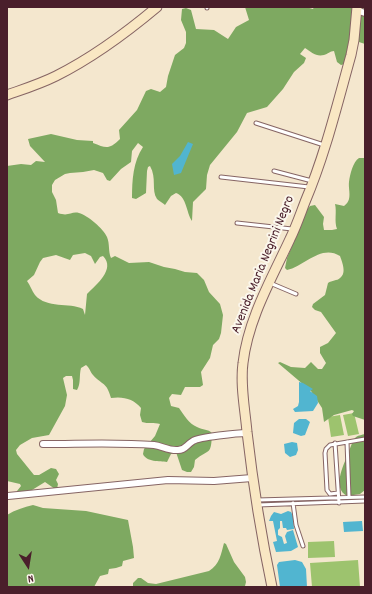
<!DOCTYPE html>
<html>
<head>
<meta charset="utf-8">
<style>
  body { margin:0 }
  #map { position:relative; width:372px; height:594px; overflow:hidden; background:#f4e7ce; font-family:Dekko,sans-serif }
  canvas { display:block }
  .frame { position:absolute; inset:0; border:8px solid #4a1f2b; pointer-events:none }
  .north { position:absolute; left:8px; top:546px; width:40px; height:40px; -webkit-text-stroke:3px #fbf7ec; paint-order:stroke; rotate:168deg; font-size:11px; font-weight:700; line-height:16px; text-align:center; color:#4a1f2b }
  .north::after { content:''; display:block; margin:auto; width:14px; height:18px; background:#4a1f2b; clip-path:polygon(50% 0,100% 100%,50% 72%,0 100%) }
</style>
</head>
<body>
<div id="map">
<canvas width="372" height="594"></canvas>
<div class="frame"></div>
<div class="north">N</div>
</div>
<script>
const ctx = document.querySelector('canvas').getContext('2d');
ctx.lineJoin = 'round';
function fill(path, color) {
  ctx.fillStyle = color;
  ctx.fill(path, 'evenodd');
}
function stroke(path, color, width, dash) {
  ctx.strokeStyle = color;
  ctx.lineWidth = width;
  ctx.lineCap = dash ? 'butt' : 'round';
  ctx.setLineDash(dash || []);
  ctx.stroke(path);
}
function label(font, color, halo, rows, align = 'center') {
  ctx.font = font + ' Dekko,sans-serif';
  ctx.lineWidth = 4;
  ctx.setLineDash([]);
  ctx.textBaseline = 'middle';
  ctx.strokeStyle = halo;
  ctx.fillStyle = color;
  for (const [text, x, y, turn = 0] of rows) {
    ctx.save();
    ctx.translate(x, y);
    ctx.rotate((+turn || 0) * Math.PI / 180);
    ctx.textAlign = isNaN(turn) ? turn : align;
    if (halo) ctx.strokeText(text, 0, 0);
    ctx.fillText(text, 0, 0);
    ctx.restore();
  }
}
fill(new Path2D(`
  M 354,413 L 359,434 L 348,436 L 343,415 Z
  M 340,415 L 344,435 L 331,437 L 328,417 Z
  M 334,541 L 335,557 L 308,558 L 308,542 Z
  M 358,560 L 360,587 L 312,587 L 310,563 Z`), '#9dc36e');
fill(new Path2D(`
  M 245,7 L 306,7 L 313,9 L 314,7 L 365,7 L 365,44 L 359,42 L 356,44 L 345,64 L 341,65 L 337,62 L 334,51 C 330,51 328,54 324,55 C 316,57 311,52 305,48 L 300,54 L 306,58 L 304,63 L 294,72 L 283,89 L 267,107 L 247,113 L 237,132 L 210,165 L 207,175 L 206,189 L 193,202 L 192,221 C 186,212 187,197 176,193 L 171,196 L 165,205 C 163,203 159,201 157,199 C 151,190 157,178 150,166 L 148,167 L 147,171 L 146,193 L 136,199 L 132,198 C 132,180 133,162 143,147 L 138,143 L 132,151 L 131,162 L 121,169 L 110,181 L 107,180 L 103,173 L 94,170 L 83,172 L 70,173 L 65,174 L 55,180 L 52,185 L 52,192 L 56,200 L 58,213 C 69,217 71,211 79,213 C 87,215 104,229 107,237 C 110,244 108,251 111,258 L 115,256 L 129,263 L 149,262 L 164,267 L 175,269 L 185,272 L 197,273 L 204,280 L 209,292 L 220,304 L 223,315 L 221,333 L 219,339 L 213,345 L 210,358 L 201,372 L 203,385 L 200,387 L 185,387 L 181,395 L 172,394 L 169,398 L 171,406 L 179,408 C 184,415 189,424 197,427 C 203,430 208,429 212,433 C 211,456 210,448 195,460 L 194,467 L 191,472 L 187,472 L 182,470 L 176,452 L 171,454 L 167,462 C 160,461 146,462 143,454 L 144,449 L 155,436 L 160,424 C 154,422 148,424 142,422 L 140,415 L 141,408 C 134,399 123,396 111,398 C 106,381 103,386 93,375 C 90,372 90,368 86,365 L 81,368 C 79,375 81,384 77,390 L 73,389 L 73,380 L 72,376 L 66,376 L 63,378 L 67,395 L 65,406 L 49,435 L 32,438 L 20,445 L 16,450 L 17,454 L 34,475 L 39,475 L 51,468 L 56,469 L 59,474 L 56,480 L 58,484 L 57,489 L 55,489 L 45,482 L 32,490 L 21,493 L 17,491 L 21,486 L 20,484 L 7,481 L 7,166 L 21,164 L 31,165 L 36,161 L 45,162 L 30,146 L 28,139 L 51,134 L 77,140 L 93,141 L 93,143 C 106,148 109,150 120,139 L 119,130 L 137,110 L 146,91 L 151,89 L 160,92 L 166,87 L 168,76 L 175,55 L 184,48 L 186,43 L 186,32 L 181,20 L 182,9 L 186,8 L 191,10 L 196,29 L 214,30 L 228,39 L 236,27 L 249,20 ZM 85,253 L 91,256 L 95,264 L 100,257 L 103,256 C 116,269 96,285 87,294 L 85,315 L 83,309 C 69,302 47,309 35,295 C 32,291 30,285 27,281 L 34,275 L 40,262 L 43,258 L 56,255 L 70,260 L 73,255 Z
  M 359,158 L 365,158 L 365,420 L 353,416 L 352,414 L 354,411 L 352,410 L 334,415 L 324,422 L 322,408 L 311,391 L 278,363 L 280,362 L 291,367 L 305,368 L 311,362 L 318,369 L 322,369 L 326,363 L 320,353 L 320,347 L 328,343 L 336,333 L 321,312 L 315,310 L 312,307 L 313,304 L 325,295 L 328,283 C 332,280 337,281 340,278 C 347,273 342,262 340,256 C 321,244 305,266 287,270 L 285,268 L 287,258 L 298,232 L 300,218 L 310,206 L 315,205 L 324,217 L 323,224 L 324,230 L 332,230 L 337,229 C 334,221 337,212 335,204 L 344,206 C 353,200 348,190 349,182 C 350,174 353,162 359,158 Z
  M 365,434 L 365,490 L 360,494 L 347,496 C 332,488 343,466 348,454 C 350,449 352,441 356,437 C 359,435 362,435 365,434 Z
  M 33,505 L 43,508 L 86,511 L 128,520 L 133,547 L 134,558 L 123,561 L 122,566 L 116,568 L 109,569 L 108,574 L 100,576 L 94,587 L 7,587 L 7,515 C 15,510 24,507 33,505 Z
  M 224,543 L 226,544 L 234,562 L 245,577 L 246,582 L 245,586 L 242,587 L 133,587 L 133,583 L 138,578 L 141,578 L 148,583 L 156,584 L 209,571 C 220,564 221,554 224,543 Z`), '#7ea961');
fill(new Path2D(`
  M 188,142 L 193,144 L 181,173 L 174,175 L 172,164 L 180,156 Z
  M 299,382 L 303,383 L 313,389 L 310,391 L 317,396 L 318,403 L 313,411 L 295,412 L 293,409 L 298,406 L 299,402 Z
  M 299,419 L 306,419 L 310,422 L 305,435 L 301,436 L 293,433 L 294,423 Z
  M 292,442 L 297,443 L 298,450 L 296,455 L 290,457 L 285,453 L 284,444 Z
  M 288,511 L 291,512 L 293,516 L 294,529 L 287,530 L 286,528 L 283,528 L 282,521 L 280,521 L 280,528 L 278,530 L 278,535 L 282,537 L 284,544 L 287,543 L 285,536 L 287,532 L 293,530 L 298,547 L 291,551 L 276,552 L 273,542 L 277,541 L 273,521 L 269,521 L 271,516 L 274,512 L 281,514 Z
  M 362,521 L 363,531 L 344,532 L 343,522 Z
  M 295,560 L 302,562 L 306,569 L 307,587 L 280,587 L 277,565 L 279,562 Z`), '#51b5d0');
const lane = new Path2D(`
  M 207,7 L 207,8
  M 256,123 L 324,145
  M 274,171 L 312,181
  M 221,177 L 309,187
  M 237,223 L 292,229
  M 270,283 L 296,294
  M 347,442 L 349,497
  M 335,443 L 339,503
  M 338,493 L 330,494 L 327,490 L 325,453 L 326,449 L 330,445 L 365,439
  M 257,500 L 365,497
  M 293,503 L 296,525 L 303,546
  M 258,505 L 365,501`);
const street = new Path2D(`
  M 356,10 L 365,13
  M 43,444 C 80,444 117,442 154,445 C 162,446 169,451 178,450 C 186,450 186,445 193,441 C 199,437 238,433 247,433
  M 8,496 L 168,480 L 214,481 L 252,478`);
const secondary = new Path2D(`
  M 7,95 C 24,89 40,84 56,76 C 92,58 126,33 157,7
  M 272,587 C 261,535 253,484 247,432 C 245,409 240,385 243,363 C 248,319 272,278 290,239 C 296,227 300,215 305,202 C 325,155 337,105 351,55 L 354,40 L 357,7`);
stroke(lane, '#866564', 5);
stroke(street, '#866564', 8);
stroke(secondary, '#866564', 11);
stroke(lane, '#fff', 3);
stroke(street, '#fff', 6);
stroke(secondary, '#f9e7c3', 9);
label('14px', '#4a1f2b', '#fbf7ec', [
  ["Avenida Maria Negrini Negro",264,265,-68]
]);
</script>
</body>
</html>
